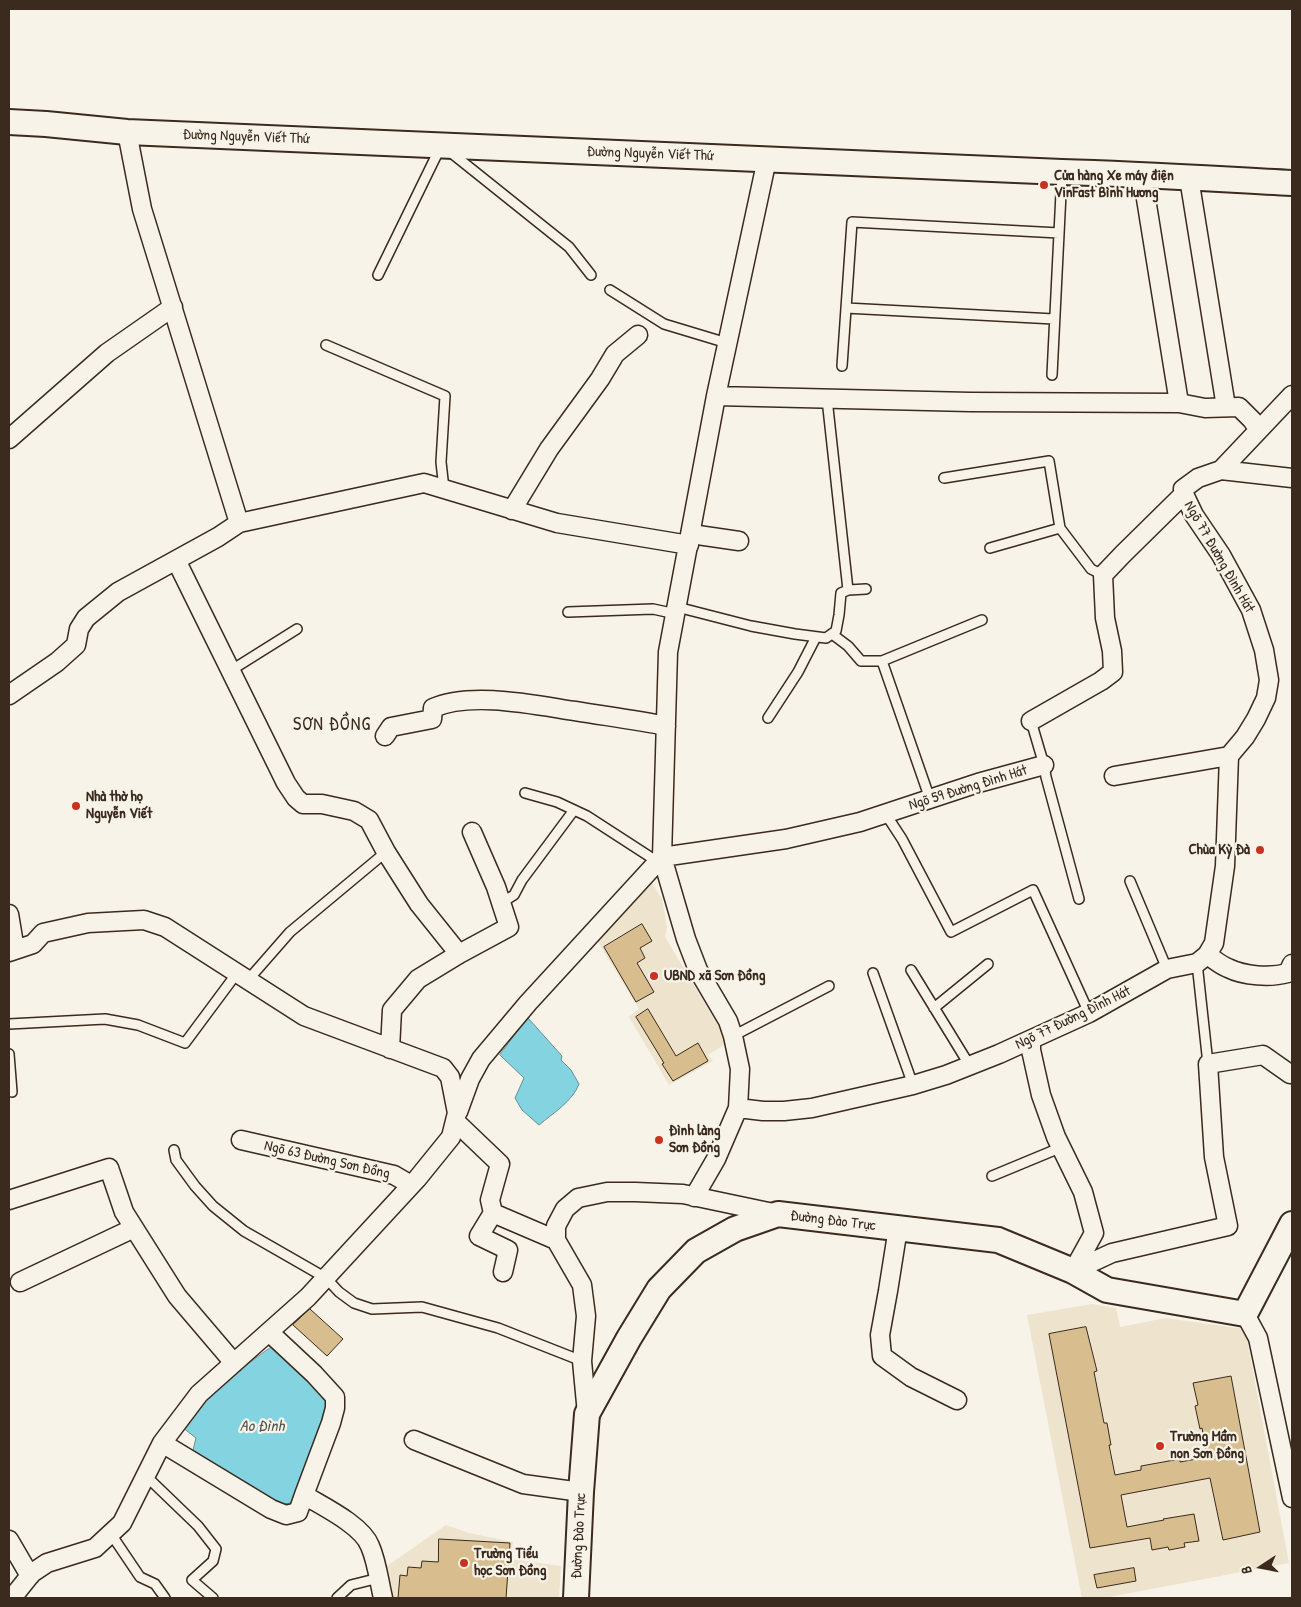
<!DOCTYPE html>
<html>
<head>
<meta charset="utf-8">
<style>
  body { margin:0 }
  #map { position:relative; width:1301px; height:1607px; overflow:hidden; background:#f7f3e8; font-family:"Patrick Hand",sans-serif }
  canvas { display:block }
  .frame { position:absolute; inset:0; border:10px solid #3b2a1e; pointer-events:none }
  .north { position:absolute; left:1236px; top:1542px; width:50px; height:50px; -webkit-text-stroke:4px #f7f3e8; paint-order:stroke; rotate:259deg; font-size:14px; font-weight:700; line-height:20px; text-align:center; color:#3b2a1e }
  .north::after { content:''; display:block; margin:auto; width:18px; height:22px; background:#3b2a1e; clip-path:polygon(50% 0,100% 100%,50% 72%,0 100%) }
</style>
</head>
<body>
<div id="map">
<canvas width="1301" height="1607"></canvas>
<div class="frame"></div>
<div class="north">B</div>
</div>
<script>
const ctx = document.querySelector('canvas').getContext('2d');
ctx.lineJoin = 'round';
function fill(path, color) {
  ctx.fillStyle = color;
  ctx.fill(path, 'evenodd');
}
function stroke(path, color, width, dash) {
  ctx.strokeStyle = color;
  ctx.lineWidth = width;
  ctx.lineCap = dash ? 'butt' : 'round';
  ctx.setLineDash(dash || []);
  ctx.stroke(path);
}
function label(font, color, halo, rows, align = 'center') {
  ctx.font = font + ' "Patrick Hand",sans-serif';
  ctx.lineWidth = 4.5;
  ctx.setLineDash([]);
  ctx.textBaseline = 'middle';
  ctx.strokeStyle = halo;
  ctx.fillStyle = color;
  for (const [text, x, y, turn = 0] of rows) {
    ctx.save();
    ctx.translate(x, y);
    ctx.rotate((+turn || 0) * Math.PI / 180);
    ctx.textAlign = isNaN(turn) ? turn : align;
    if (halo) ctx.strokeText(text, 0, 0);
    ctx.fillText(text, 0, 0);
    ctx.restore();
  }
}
fill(new Path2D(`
  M 650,880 L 662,899 L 667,927 L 665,937 L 728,1042 L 708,1055 L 713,1061 L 669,1085 L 629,1017 L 639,1009 L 598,942 Z
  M 1092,1304 L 1116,1308 L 1120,1327 L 1165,1318 L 1245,1329 L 1289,1563 L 1104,1598 L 1082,1598 L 1027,1315 Z
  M 446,1525 L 469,1533 L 513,1542 L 511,1559 L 561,1566 L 559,1598 L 392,1598 L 387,1566 Z`), '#eee3cd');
const water = new Path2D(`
  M 528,1018 L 562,1056 L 561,1060 L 571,1070 L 579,1084 C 573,1101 552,1114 539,1125 L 522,1110 L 515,1098 L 524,1078 L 500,1055 Z
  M 273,1346 L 328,1397 L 321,1436 L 292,1503 L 281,1504 L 270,1501 L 192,1454 L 196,1438 L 182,1427 L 223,1382 Z`);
fill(water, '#83d3e0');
stroke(water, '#668f92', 1);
const building = new Path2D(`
  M 642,924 L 652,941 L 640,948 L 645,958 L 637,963 L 654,992 L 636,1002 L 604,947 Z
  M 648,1009 L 676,1056 L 698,1043 L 708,1061 L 673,1081 L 662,1064 L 664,1063 L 636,1017 Z
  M 310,1309 L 343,1339 L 327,1356 L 293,1325 Z
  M 1086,1327 L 1097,1371 L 1094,1372 L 1104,1423 L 1107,1423 L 1111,1445 L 1109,1445 L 1115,1475 L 1141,1470 L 1141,1466 L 1180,1459 L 1180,1462 L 1207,1457 L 1202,1428 L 1200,1429 L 1195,1406 L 1198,1405 L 1193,1383 L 1231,1376 L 1260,1532 L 1223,1540 L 1210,1478 L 1121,1495 L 1127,1527 L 1164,1520 L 1163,1519 L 1194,1514 L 1199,1541 L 1184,1543 L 1185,1547 L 1169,1550 L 1168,1547 L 1152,1550 L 1150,1538 L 1090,1548 L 1049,1334 Z
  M 439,1539 L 510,1543 L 506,1598 L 398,1598 L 400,1575 L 407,1576 L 408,1567 L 421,1568 L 422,1561 L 438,1562 Z
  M 1134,1568 L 1136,1581 L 1097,1588 L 1094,1575 Z`);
fill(building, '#d8be8e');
stroke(building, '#3b2a1e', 1);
const lane = new Path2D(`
  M 449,151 L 569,247 L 591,275
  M 378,275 L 440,148
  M 610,290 L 664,324 L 727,343
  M 846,308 L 1054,319
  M 326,345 L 445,396 L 441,462 L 444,489
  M 842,366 L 852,222 L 1059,233
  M 1052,375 L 1062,173
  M 827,399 L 848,590
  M 944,478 L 1049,461 L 1060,528 L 1091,569 L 1103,575
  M 990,548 L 1060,528
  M 677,607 L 751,626 L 795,634 L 826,638 L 836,631 L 839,615 L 841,593 L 848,590 L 866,589
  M 568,612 L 653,609 L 676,614
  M 832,634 L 848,646 L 861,661 L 882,661 L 982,620
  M 882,661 L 930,799
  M 230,671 L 297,629
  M 768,718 L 798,672 L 816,637
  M 1031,721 L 1044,765 L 1046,777 L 1079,899
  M 525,793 L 557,802 L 587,816 L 658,862
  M 885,813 L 902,839 L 951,932 L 1033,890 L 1089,1013
  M 1130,881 L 1167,969
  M 501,903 L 514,895 L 522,880 L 574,810
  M 1197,963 L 1208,1064
  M 911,970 L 970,1066
  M 873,973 L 913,1085
  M 248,980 L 290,932 L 386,852
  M 934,1008 L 988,964
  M 9,1024 L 105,1019 L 138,1025 L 185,1043 L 237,973
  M 733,1036 L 829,986
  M 9,1054 L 12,1092
  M 174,1150 L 176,1160 L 195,1186 L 213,1206 L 244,1231 L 326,1278 L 339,1292 L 354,1303 L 372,1309 L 422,1307 L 498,1328 L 582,1361
  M 992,1176 L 1062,1147
  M 145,1475 L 198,1526 L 216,1549 L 213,1561 L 192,1580 L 213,1598
  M 111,1534 L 140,1577 L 155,1584 L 165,1598
  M 337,1598 L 351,1585 L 379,1578`);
const street = new Path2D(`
  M 127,132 L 142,209 L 239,523
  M 1142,174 L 1179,403
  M 1189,178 L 1226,407
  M 716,396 L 970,402 L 1179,403 L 1205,408 L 1239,407 L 1252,420 L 1259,430
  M 9,439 L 107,353 L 173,307
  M 1221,470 L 1292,478
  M 1184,494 L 1183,489 L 1198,478 L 1221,470 L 1292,395
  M 512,510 L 549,449 L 600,379 L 615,354 L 638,335
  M 691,534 L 739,541
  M 176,560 L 286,783 L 296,798 L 303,804 L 322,804 L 354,811 L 369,820 L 386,852 L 419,904 L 459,954
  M 9,695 L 57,662 L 76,645 L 79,629 L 86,618 L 118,592 L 218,537 L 239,523 L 424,483 L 557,523 L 689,545
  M 1031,721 L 1101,681 L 1113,672 L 1112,651 L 1105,618 L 1103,575 L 1123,554 L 1184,494
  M 385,736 L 391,727 L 432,719 L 433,708 C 471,691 535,705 575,711 C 605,716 636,720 666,726
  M 1114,776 L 1229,756
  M 662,857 L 786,839 L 860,822 L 978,783 L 1044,765
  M 9,914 L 15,950
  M 9,952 L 33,944 L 43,933 L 88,923 L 144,920 L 165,927 L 304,1016 L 443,1068 L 450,1077 L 457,1113 L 451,1137 L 417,1179 L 308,1297 L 199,1394 L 162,1443 L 122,1523 L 95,1548 L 47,1563 L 32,1573 L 12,1598
  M 1207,955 C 1214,959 1220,965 1228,968 C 1244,976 1270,978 1288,973 L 1292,964
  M 1031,1040 L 1031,1050 L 1041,1095 L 1056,1137 L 1083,1192 L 1094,1233 L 1073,1271
  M 390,1049 L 392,1010 L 418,979 L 459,954 L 509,927 L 496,887 L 472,832
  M 738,1108 L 763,1111 L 784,1111 L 812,1108 L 913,1085 L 946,1075 L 999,1054 L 1089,1013 L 1167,969 L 1197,963 L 1207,955 L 1214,943 L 1225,866 L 1229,756 L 1245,737 L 1256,719 L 1266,698 L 1269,680 L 1264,650 L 1251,610 L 1221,555 L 1194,515 L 1184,494
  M 458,1112 L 470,1079 L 481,1059 L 528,1003 L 662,857
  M 455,1121 L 500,1164 L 490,1200 L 493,1213 L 556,1240
  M 241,1140 L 394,1175 L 411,1185
  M 694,1197 L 716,1159 L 738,1108 L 740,1069 L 733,1036 L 728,1021 L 698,970 L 686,939 L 662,857 L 668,652 L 716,396 L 767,159
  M 9,1200 L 109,1168 L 124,1212 L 177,1296 L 234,1363
  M 493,1213 L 479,1236 L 508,1250 L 503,1272
  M 898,1228 L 888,1291 L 880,1335 L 882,1356 L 911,1377 L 957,1400
  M 1073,1271 L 1112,1253 L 1228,1226 L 1214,1157 L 1208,1064 L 1263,1055 L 1290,1074 L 1292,1073
  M 20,1282 L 134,1228
  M 1245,1314 L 1258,1338 L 1292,1498
  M 269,1332 L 314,1374 L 335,1397 L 335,1408 L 331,1423 L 304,1495
  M 587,1414 L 582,1361 L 586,1316 L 582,1285 L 556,1240 L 556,1226 L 565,1209 L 578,1198 L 607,1192 L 635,1192 L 683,1194 L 778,1214
  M 414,1440 L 523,1484 L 581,1492
  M 162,1443 L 271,1509 L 286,1515 L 298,1512 L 304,1495 C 322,1506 362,1525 370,1546 C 377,1562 379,1581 383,1598
  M 9,1540 L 30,1576`);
const secondary = new Path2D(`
  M 9,122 L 46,124 L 127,132 L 1062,172 C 1139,174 1215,179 1292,183
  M 576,1598 L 581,1492 L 587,1414 L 629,1338 L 659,1289 L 696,1251 L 735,1229 L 778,1214 L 998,1240 L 1073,1271 L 1107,1290 L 1245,1314 L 1292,1224`);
stroke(lane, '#3b2a1e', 12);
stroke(street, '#3b2a1e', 21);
stroke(secondary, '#3b2a1e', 28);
stroke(lane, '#f7f3e8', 9);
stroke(street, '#f7f3e8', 18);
stroke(secondary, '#f7f3e8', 24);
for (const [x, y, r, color] of [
  [1044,185,5,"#c8321e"],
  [76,806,5,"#c8321e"],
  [1260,850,5,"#c8321e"],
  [654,976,5,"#c8321e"],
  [659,1140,5,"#c8321e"],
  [1160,1446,5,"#c8321e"],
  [464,1563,5,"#c8321e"]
]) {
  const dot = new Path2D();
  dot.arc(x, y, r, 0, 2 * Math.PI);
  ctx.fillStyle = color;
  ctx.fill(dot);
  stroke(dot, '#f7f3e8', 2);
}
label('15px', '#3b2a1e', '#f7f3e8', [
  ["Đường Nguyễn Viết Thứ",246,137,2],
  ["Đường Nguyễn Viết Thứ",650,154,2],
  ["Ngõ 77 Đường Đình Hát",1219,557,60],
  ["Ngõ 59 Đường Đình Hát",968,788,-17],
  ["Ngõ 77 Đường Đình Hát",1073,1018,-26],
  ["Ngõ 63 Đường Sơn Đồng",327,1160,13],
  ["Đường Đào Trực",833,1221,7],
  ["Đường Đào Trực",579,1536,-87]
]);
label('bold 15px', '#3b2a1e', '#f7f3e8', [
  ["Cửa hàng Xe máy điện",1054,176],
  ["VinFast Bình Hương",1054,193],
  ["Nhà thờ họ",86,797],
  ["Nguyễn Viết",86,814],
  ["Chùa Kỳ Đà",1250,850,"right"],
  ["UBND xã Sơn Đồng",664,976],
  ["Đình làng",669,1131],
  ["Sơn Đồng",669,1148],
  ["Trường Mầm",1170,1437],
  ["non Sơn Đồng",1170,1454],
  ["Trường Tiểu",474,1554],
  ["học Sơn Đồng",474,1571]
], 'left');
label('italic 16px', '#4d544e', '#f7f3e8', [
  ["Ao Đình",262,1427]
]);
ctx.letterSpacing = '1px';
label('18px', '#3b2a1e', '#f7f3e8', [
  ["SƠN ĐỒNG",332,725]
]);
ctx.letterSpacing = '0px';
</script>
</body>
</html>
